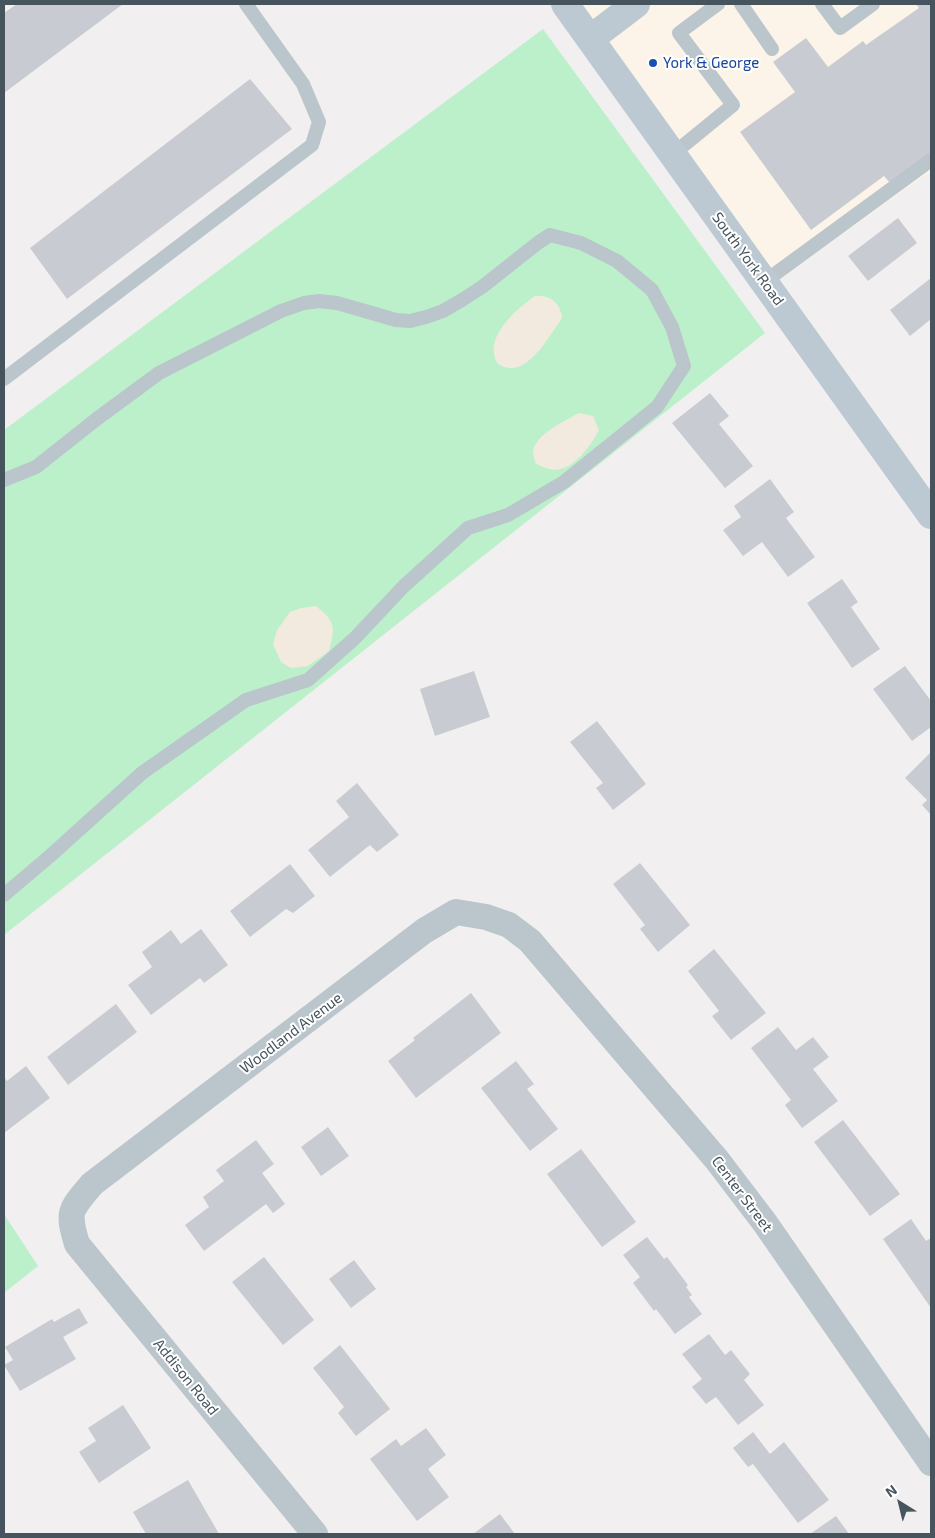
<!DOCTYPE html>
<html>
<head>
<meta charset="utf-8">
<style>
  body { margin:0 }
  #map { position:relative; width:935px; height:1538px; overflow:hidden; background:#f1efef; font-family:"Exo 2",sans-serif }
  canvas { display:block }
  .frame { position:absolute; inset:0; border:5px solid #46545d; pointer-events:none }
  .north { position:absolute; left:875px; top:1478px; width:50px; height:50px; -webkit-text-stroke:4px #fff; paint-order:stroke; rotate:324deg; font-size:14px; font-weight:700; line-height:20px; text-align:center; color:#46545d }
  .north::after { content:''; display:block; margin:auto; width:18px; height:22px; background:#46545d; clip-path:polygon(50% 0,100% 100%,50% 72%,0 100%) }
</style>
</head>
<body>
<div id="map">
<canvas width="935" height="1538"></canvas>
<div class="frame"></div>
<div class="north">N</div>
</div>
<script>
const ctx = document.querySelector('canvas').getContext('2d');
ctx.lineJoin = 'round';
function fill(path, color) {
  ctx.fillStyle = color;
  ctx.fill(path, 'evenodd');
}
function stroke(path, color, width, dash) {
  ctx.strokeStyle = color;
  ctx.lineWidth = width;
  ctx.lineCap = dash ? 'butt' : 'round';
  ctx.setLineDash(dash || []);
  ctx.stroke(path);
}
function label(font, color, halo, rows, align = 'center') {
  ctx.font = font + ' "Exo 2",sans-serif';
  ctx.lineWidth = 4;
  ctx.setLineDash([]);
  ctx.textBaseline = 'middle';
  ctx.strokeStyle = halo;
  ctx.fillStyle = color;
  for (const [text, x, y, turn = 0] of rows) {
    ctx.save();
    ctx.translate(x, y);
    ctx.rotate((+turn || 0) * Math.PI / 180);
    ctx.textAlign = isNaN(turn) ? turn : align;
    if (halo) ctx.strokeText(text, 0, 0);
    ctx.fillText(text, 0, 0);
    ctx.restore();
  }
}
fill(new Path2D(`
  M 571,4 L 627,4 L 591,31 Z
  M 645,4 L 931,4 L 931,171 L 772,284 L 598,41 Z`), '#fcf4e8');
fill(new Path2D(`
  M 543,29 L 765,333 L 4,935 L 4,430 Z
  M 4,1214 L 38,1266 L 4,1293 Z`), '#bcf0ca');
fill(new Path2D(`
  M 535,296 C 551,295 560,302 562,318 C 551,334 533,366 513,368 C 508,369 502,366 498,364 C 496,361 494,357 494,353 C 491,331 519,307 535,296 Z
  M 579,413 L 593,416 L 599,430 C 591,445 575,469 555,470 C 550,470 541,466 536,464 C 535,461 533,455 533,452 C 535,434 565,421 579,413 Z
  M 316,606 C 336,622 335,628 329,651 L 308,666 L 291,668 L 281,662 L 273,644 L 277,630 L 290,612 L 301,608 Z`), '#f3eadf');
fill(new Path2D(`
  M 17,4 L 123,4 L 4,93 L 4,13 Z
  M 916,4 L 931,4 L 931,153 L 890,183 L 884,176 L 811,230 L 740,132 L 795,92 L 773,62 L 806,38 L 828,67 L 863,41 L 866,45 L 919,8 Z
  M 250,79 L 292,129 L 67,299 L 30,248 Z
  M 898,218 L 917,243 L 868,281 L 848,256 Z
  M 931,278 L 931,319 L 910,336 L 890,310 Z
  M 710,393 L 729,416 L 719,424 L 753,466 L 725,488 L 672,423 Z
  M 770,479 L 794,512 L 786,518 L 815,557 L 788,577 L 762,542 L 743,556 L 723,530 L 741,517 L 734,506 Z
  M 842,579 L 858,602 L 851,607 L 880,649 L 852,668 L 807,603 Z
  M 905,666 L 931,701 L 931,727 L 912,741 L 873,689 Z
  M 474,671 L 490,717 L 435,736 L 420,689 Z
  M 597,721 L 646,784 L 613,810 L 596,788 L 603,783 L 570,742 Z
  M 931,752 L 931,815 L 922,805 L 927,800 L 905,778 Z
  M 357,783 L 399,835 L 377,852 L 370,845 L 330,877 L 308,850 L 349,817 L 336,801 Z
  M 640,863 L 690,925 L 658,952 L 640,929 L 645,925 L 613,884 Z
  M 290,864 L 315,896 L 293,913 L 286,909 L 250,937 L 230,911 Z
  M 201,929 L 228,965 L 204,983 L 200,978 L 151,1015 L 128,985 L 152,967 L 142,952 L 171,930 L 181,944 Z
  M 714,949 L 766,1013 L 731,1040 L 712,1016 L 719,1011 L 688,971 Z
  M 471,993 L 501,1033 L 416,1098 L 388,1061 L 415,1040 L 413,1038 Z
  M 116,1004 L 137,1032 L 68,1085 L 47,1057 Z
  M 778,1027 L 796,1050 L 813,1037 L 829,1057 L 813,1069 L 838,1101 L 802,1128 L 785,1105 L 791,1100 L 751,1048 Z
  M 516,1061 L 534,1084 L 527,1089 L 558,1129 L 530,1151 L 481,1088 Z
  M 26,1066 L 50,1098 L 4,1133 L 4,1077 L 7,1081 Z
  M 843,1120 L 900,1194 L 870,1216 L 814,1142 Z
  M 328,1127 L 349,1156 L 321,1176 L 301,1147 Z
  M 256,1140 L 274,1164 L 262,1173 L 285,1204 L 273,1213 L 266,1204 L 204,1251 L 185,1225 L 209,1207 L 203,1197 L 224,1181 L 216,1170 Z
  M 581,1149 L 636,1222 L 602,1247 L 547,1174 Z
  M 911,1219 L 926,1241 L 931,1238 L 931,1308 L 883,1239 Z
  M 647,1237 L 664,1259 L 667,1257 L 688,1285 L 686,1287 L 692,1295 L 689,1297 L 702,1314 L 675,1334 L 656,1309 L 654,1311 L 633,1283 L 640,1277 L 623,1255 Z
  M 264,1257 L 314,1320 L 283,1345 L 232,1282 Z
  M 354,1260 L 376,1289 L 351,1308 L 329,1279 Z
  M 79,1308 L 88,1323 L 63,1337 L 76,1359 L 20,1391 L 4,1365 L 13,1360 L 5,1347 L 52,1319 L 54,1322 Z
  M 709,1334 L 725,1355 L 731,1350 L 750,1374 L 744,1380 L 764,1405 L 738,1425 L 716,1397 L 706,1404 L 692,1387 L 702,1379 L 682,1354 Z
  M 340,1345 L 390,1409 L 356,1436 L 338,1413 L 344,1407 L 313,1368 Z
  M 123,1405 L 151,1448 L 99,1483 L 79,1452 L 96,1441 L 88,1428 Z
  M 426,1428 L 446,1455 L 428,1469 L 449,1497 L 417,1521 L 370,1459 L 396,1439 L 401,1446 Z
  M 753,1432 L 770,1454 L 784,1442 L 829,1500 L 798,1523 L 753,1464 L 748,1467 L 733,1448 Z
  M 188,1480 L 219,1534 L 146,1534 L 133,1512 Z
  M 500,1514 L 515,1534 L 473,1534 Z
  M 836,1516 L 849,1534 L 810,1534 Z`), '#c8ccd2');
stroke(new Path2D(`
  M 741,4 L 772,49
  M 822,4 L 840,28 L 873,4
  M 673,154 L 733,105 L 679,33 L 718,4
  M 764,282 L 931,160
  M 4,379 L 312,145 L 319,122 L 303,84 L 246,4
  M 4,480 L 36,467 L 98,418 L 159,373 L 281,311 L 304,303 L 319,301 L 337,303 L 396,320 L 410,321 L 426,317 L 443,311 L 462,300 L 482,287 L 539,242 L 550,235 L 581,243 L 617,261 L 652,290 L 672,327 L 684,366 L 657,407 L 564,482 L 508,515 L 468,528 L 403,587 L 355,638 L 308,680 L 246,700 L 142,773 L 50,856 L 4,895`), '#bac5cc', 14);
stroke(new Path2D(`
  M 315,1534 L 77,1244 C 67,1211 70,1210 92,1184 L 424,931 L 456,912 L 486,917 L 509,925 L 530,941 L 717,1160 L 765,1223 L 931,1463`), '#bac5cc', 26);
stroke(new Path2D(`
  M 565,4 L 931,515
  M 590,39 L 636,4`), '#bcc9d3', 28);
for (const [x, y, r, color] of [
  [653,63,5,"#1a4fb4"]
]) {
  const dot = new Path2D();
  dot.arc(x, y, r, 0, 2 * Math.PI);
  ctx.fillStyle = color;
  ctx.fill(dot);
  stroke(dot, '#fff', 2);
}
label('15px', '#164399', '#fff', [
  ["York & George",663,63]
], 'left');
label('15px', '#46545d', '#fff', [
  ["South York Road",748,259,54],
  ["Woodland Avenue",291,1033,-37],
  ["Center Street",742,1194,53],
  ["Addison Road",186,1377,51]
]);
</script>
</body>
</html>
